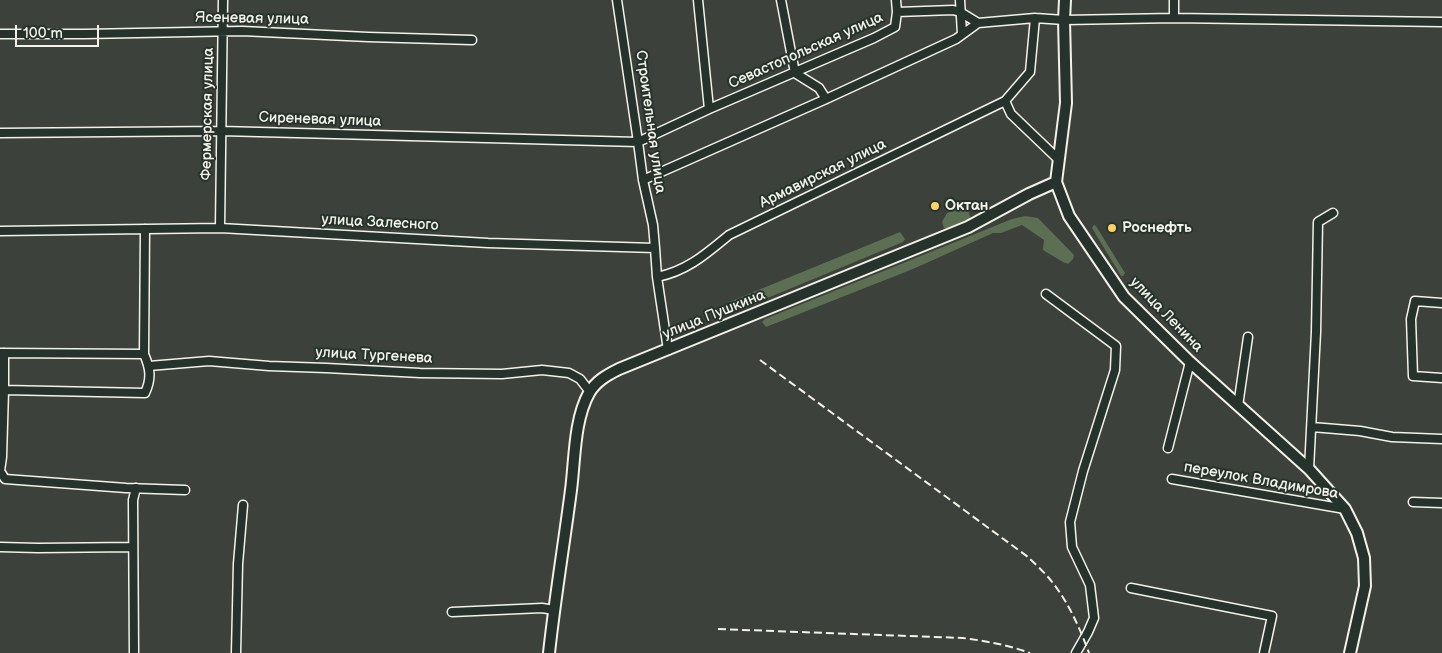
<!DOCTYPE html>
<html>
<head>
<meta charset="utf-8">
<style>
  body { margin:0 }
  #map { position:relative; width:1442px; height:653px; overflow:hidden; background:#3c413b; font-family:"Balsamiq Sans",sans-serif }
  canvas { display:block }
  .scale { position:absolute; left:15px; top:25px; width:84px; height:22px; box-sizing:border-box; border:2px solid #f4f1e8; border-top:0; padding-left:6px; font-size:15px; line-height:18px; white-space:nowrap; color:#f4f1e8; -webkit-text-stroke:4px #26332d; paint-order:stroke }
</style>
</head>
<body>
<div id="map">
<canvas width="1442" height="653"></canvas>
<div class="scale">100 m</div>
</div>
<script>
const ctx = document.querySelector('canvas').getContext('2d');
ctx.lineJoin = 'round';
function fill(path, color) {
  ctx.fillStyle = color;
  ctx.fill(path, 'evenodd');
}
function stroke(path, color, width, dash) {
  ctx.strokeStyle = color;
  ctx.lineWidth = width;
  ctx.lineCap = dash ? 'butt' : 'round';
  ctx.setLineDash(dash || []);
  ctx.stroke(path);
}
function label(font, color, halo, rows, align = 'center') {
  ctx.font = font + ' "Balsamiq Sans",sans-serif';
  ctx.lineWidth = 4;
  ctx.setLineDash([]);
  ctx.textBaseline = 'middle';
  ctx.strokeStyle = halo;
  ctx.fillStyle = color;
  for (const [text, x, y, turn = 0] of rows) {
    ctx.save();
    ctx.translate(x, y);
    ctx.rotate((+turn || 0) * Math.PI / 180);
    ctx.textAlign = isNaN(turn) ? turn : align;
    if (halo) ctx.strokeText(text, 0, 0);
    ctx.fillText(text, 0, 0);
    ctx.restore();
  }
}
fill(new Path2D(`
  M 960,208 L 966,209 L 969,212 L 970,218 L 968,220 L 948,229 L 944,228 L 942,222 L 947,213 Z
  M 1025,216 L 1038,218 L 1074,255 L 1073,259 L 1068,264 L 1063,262 L 1043,250 L 1044,240 L 1022,225 L 1001,233 L 993,233 L 913,269 L 766,327 L 762,322 L 765,319 L 1012,219 Z
  M 1094,225 L 1096,226 L 1125,273 L 1123,276 L 1121,276 L 1092,228 Z
  M 900,232 L 905,239 L 903,242 L 736,311 L 731,308 L 729,302 Z`), '#5c6f52');
const minor = new Path2D(`
  M 617,0 L 638,142 L 643,180 L 653,225 L 655,248
  M 698,0 L 709,109
  M 781,0 L 795,73 L 819,88 L 826,99
  M 896,0 L 897,12
  M 960,0 L 962,34
  M 1174,0 L 1174,18
  M 0,34 L 85,34 L 242,31 L 368,37 L 472,40
  M 1005,101 L 1030,72 L 1035,18
  M 0,133 L 221,131 L 638,142 L 709,109 L 874,38 L 895,27 L 897,12 L 953,10 L 960,12 L 978,23
  M 643,180 L 826,99 L 956,39 L 978,23 L 1035,18 L 1064,20 L 1174,18 L 1442,22
  M 220,228 L 223,0
  M 145,229 L 144,354 C 150,368 152,378 145,393 L 4,390 L 2,457 L 0,471 L 5,479 L 126,488 L 185,490
  M 0,231 L 220,228 L 488,243 L 655,248 L 657,277 L 668,350
  M 657,277 C 687,271 706,254 729,235 L 1005,101 L 1011,114 L 1058,159
  M 1046,294 L 1116,346 L 1115,370 L 1083,471 L 1070,522 L 1072,547 L 1090,585 L 1094,618 L 1088,632 L 1076,653
  M 1442,303 L 1415,301 L 1411,319 L 1413,376 L 1442,378
  M 0,353 L 144,354
  M 149,366 L 209,361 L 269,366 L 326,368 L 420,373 L 502,374 L 542,370 L 569,373 L 580,379 L 590,392
  M 0,390 L 4,390 L 4,353
  M 1238,406 L 1248,337
  M 1312,427 L 1360,431 L 1392,437 L 1442,439
  M 1168,448 L 1190,362
  M 1309,469 L 1316,332 L 1318,222 L 1333,213
  M 1172,479 L 1345,509
  M 1413,502 L 1442,503
  M 0,547 L 38,548 L 133,547
  M 1131,588 L 1272,616 L 1264,653
  M 452,612 L 542,608 L 554,610
  M 134,653 L 133,500 L 136,488
  M 236,653 L 238,564 L 243,505`);
const major = new Path2D(`
  M 1065,0 L 1064,20 L 1066,103 L 1056,182 L 1069,216 L 1124,297 L 1190,362 L 1309,469 L 1345,509 L 1357,533 L 1364,558 L 1365,586 L 1350,653
  M 549,653 C 555,598 564,544 571,490 C 575,459 574,420 589,393 C 596,381 607,375 619,369 L 968,227 L 1029,194 L 1056,182`);
stroke(minor, '#f4f1e8', 11);
stroke(major, '#f4f1e8', 14);
stroke(minor, '#26332d', 8);
stroke(major, '#26332d', 10);
stroke(new Path2D(`
  M 760,360 L 1028,557 C 1034,563 1042,570 1048,577 C 1067,599 1079,626 1089,653
  M 718,629 L 963,638 C 986,641 1008,645 1030,653`), '#f4f1e8', 2, [8, 4]);
for (const [x, y, r, color] of [
  [935,206,5,"#ffd166"],
  [1112,228,5,"#ffd166"]
]) {
  const dot = new Path2D();
  dot.arc(x, y, r, 0, 2 * Math.PI);
  ctx.fillStyle = color;
  ctx.fill(dot);
  stroke(dot, '#26332d', 2);
}
label('15px', '#f4f1e8', '#26332d', [
  ["Ясеневая улица",252,19,1],
  ["Севастопольская улица",806,51,-24],
  ["Фермерская улица",208,114,-89],
  ["Сиреневая улица",320,120,2],
  ["Строительная улица",650,122,82],
  ["Армавирская улица",823,174,-26],
  ["улица Залесного",380,223,3],
  ["улица Пушкина",714,315,-22],
  ["улица Ленина",1166,315,46],
  ["улица Тургенева",374,356,3],
  ["переулок Владимрова",1261,481,10]
]);
label('bold 15px', '#f4f1e8', '#26332d', [
  ["Октан",945,206],
  ["Роснефть",1122,228]
], 'left');
</script>
</body>
</html>
